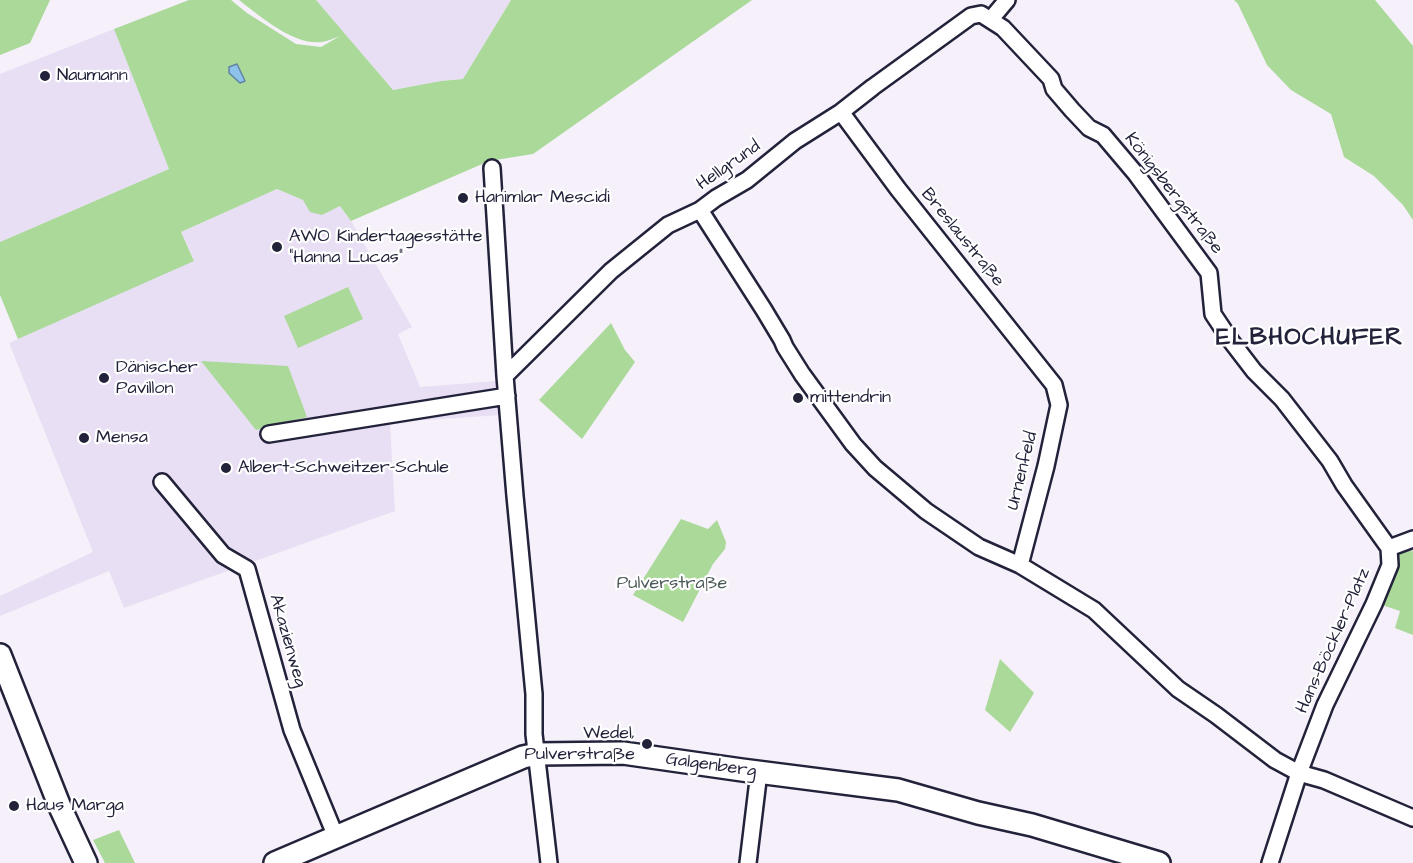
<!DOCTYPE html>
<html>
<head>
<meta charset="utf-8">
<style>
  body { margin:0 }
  canvas { display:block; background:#f5f0fa }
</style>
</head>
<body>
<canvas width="1413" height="863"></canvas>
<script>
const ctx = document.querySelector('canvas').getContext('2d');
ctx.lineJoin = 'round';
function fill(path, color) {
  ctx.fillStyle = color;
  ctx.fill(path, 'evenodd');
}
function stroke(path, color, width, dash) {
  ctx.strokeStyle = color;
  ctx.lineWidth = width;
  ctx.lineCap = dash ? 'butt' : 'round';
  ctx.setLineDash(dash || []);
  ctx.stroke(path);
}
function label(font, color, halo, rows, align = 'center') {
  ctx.font = font + ' "Architects Daughter",sans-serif';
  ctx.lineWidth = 4.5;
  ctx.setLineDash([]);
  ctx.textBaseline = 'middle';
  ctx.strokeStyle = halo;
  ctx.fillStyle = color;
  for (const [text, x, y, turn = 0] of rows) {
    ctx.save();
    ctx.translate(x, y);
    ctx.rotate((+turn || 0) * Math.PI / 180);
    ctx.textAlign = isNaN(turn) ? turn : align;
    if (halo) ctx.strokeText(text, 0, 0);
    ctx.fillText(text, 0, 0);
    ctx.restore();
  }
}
fill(new Path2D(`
  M 316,0 L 511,0 L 463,79 L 441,81 L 393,90 Z
  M 114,29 L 169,169 L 0,242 L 0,74 Z
  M 277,189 L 303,200 L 322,215 L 340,206 L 351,221 L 412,327 L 398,334 L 420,387 L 496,381 L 501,415 L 397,422 L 390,424 L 395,511 L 124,608 L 109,571 L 0,616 L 0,596 L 93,552 L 9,343 L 194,260 L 181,232 Z`), '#e9dff4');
fill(new Path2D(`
  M 0,0 L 50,0 L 30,43 L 0,55 Z
  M 189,0 L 231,0 L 247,13 L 296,44 L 321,47 L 340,36 C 334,38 328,41 322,42 C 294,46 260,16 239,0 L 316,0 L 393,90 L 441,81 L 463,79 L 511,0 L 752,0 L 533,154 L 489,161 L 351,221 L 340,206 L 322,215 L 310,212 L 303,200 L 277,189 L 181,232 L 194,261 L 18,339 L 0,295 L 0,242 L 169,169 L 114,29 Z
  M 1234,0 L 1375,0 L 1413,46 L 1413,220 L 1403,205 L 1374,176 L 1344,157 L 1331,114 L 1291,90 L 1267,65 L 1238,4 Z
  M 348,287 L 363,319 L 298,348 L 284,316 Z
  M 611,323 L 625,350 L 635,362 L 582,439 L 539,400 Z
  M 201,361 L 288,366 L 307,417 L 256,430 Z
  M 681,519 L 708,529 L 717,520 L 726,542 L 725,549 L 713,564 L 683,622 L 633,595 Z
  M 1413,551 L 1413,635 L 1395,628 L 1400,611 L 1382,605 L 1398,552 Z
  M 1000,659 L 1034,693 L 1010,732 L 985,710 Z
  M 119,830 L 135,863 L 105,863 L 93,840 Z`), '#aad999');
const water = new Path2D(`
  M 237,64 L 245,81 L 240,83 L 229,73 L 229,67 Z`);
fill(water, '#8dc3ea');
stroke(water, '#6283a4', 1.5);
const street = new Path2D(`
  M 991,19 L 1007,0
  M 841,112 L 898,189 L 1054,385 L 1059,405 L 1046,466 L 1020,565
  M 492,168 L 505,376 L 515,496 L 534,694 L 534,734 L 549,863
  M 700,210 L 764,310 L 782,340 L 785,347 L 802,374 L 853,444 L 875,468 L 926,511 L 979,547 L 1020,565 L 1094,610 L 1178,689 L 1216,715 L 1275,760 L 1299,773 L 1324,780 L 1413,818
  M 505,376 L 611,271 L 668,225 L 700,210 L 716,198 L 747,180 L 795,141 L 841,112 L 873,87 L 971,16 L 981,14 L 1003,28 L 1051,79 L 1054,89 L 1072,110 L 1089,128 L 1103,135 L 1136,174 L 1209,273 L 1213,314 L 1231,341 L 1254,371 L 1282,399 L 1330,461 L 1344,485 L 1389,548
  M 269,434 L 507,396
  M 162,482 L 223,555 L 247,569 L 292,730 L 336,837
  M 1389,548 L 1413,539
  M 748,863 L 759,772
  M 1270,863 L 1299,773 L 1325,705 L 1374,604 L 1390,565 L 1389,548`);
const secondary = new Path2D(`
  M 0,655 L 60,807 L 86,863
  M 275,863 L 523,757 L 537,754 L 623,753 L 742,770 L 898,790 L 978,813 L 1032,825 L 1159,863`);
stroke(street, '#22223b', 20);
stroke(secondary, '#22223b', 26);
stroke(street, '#fff', 15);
stroke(secondary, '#fff', 21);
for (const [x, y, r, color] of [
  [45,76,6,"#22223b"],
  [463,198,6,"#22223b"],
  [277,247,6,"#22223b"],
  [104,378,6,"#22223b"],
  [798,398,6,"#22223b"],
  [84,438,6,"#22223b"],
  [226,468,6,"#22223b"],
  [647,744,6,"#22223b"],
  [14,806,6,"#22223b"]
]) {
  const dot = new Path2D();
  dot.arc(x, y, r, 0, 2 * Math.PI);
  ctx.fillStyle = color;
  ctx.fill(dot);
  stroke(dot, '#fff', 2);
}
label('18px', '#22223b', '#fff', [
  ["Naumann",57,76],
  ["Hanimlar Mescidi",475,198],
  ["AWO Kindertagesstätte",289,237],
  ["\"Hanna Lucas\"",289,258],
  ["Dänischer",116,368],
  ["Pavillon",116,389],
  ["mittendrin",810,398],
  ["Mensa",96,438],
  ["Albert-Schweitzer-Schule",238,468],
  ["Wedel,",635,734,"right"],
  ["Pulverstraße",635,755,"right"],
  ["Haus Marga",26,806]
], 'left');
label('18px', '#22223b', '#fff', [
  ["Hellgrund",729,166,-35],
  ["Königsbergstraße",1173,194,52],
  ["Breslaustraße",962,238,51],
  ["Urnenfeld",1023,471,-76],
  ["Akazienweg",287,641,74],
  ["Hans-Böckler-Platz",1334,641,-66],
  ["Galgenberg",711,766,8]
]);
label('18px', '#4b5957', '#fff', [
  ["Pulverstraße",672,584]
]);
ctx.letterSpacing = '1.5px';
label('bold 24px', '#22223b', '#fff', [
  ["ELBHOCHUFER",1310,339]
]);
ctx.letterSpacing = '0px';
</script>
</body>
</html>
